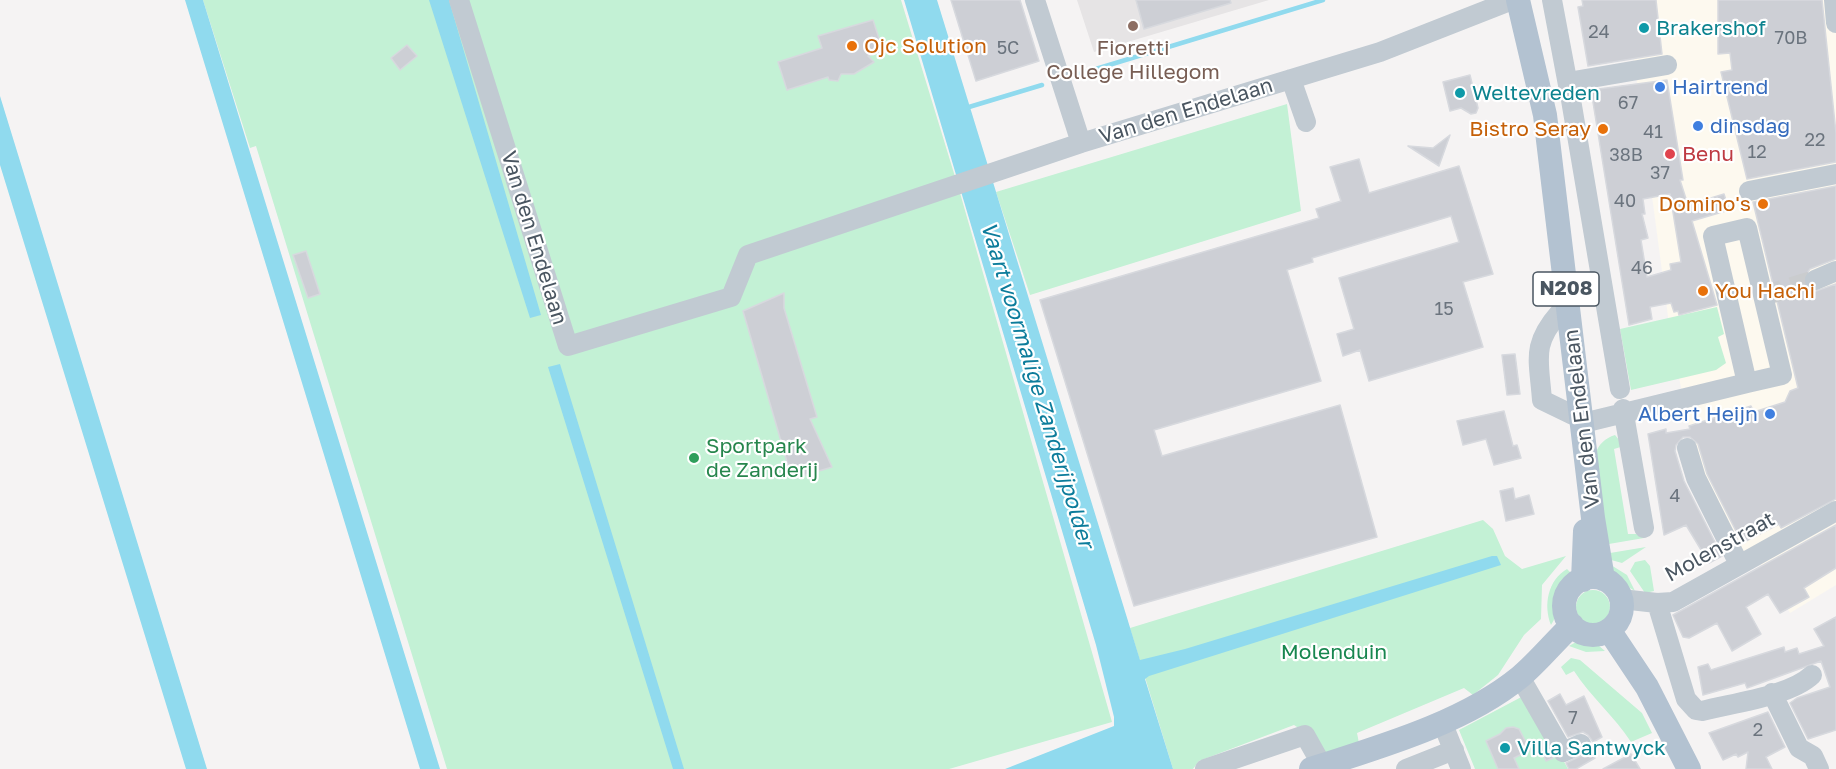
<!DOCTYPE html>
<html>
<head>
<meta charset="utf-8">
<style>
  body { margin:0 }
  canvas { display:block; background:#f5f3f3 }
</style>
</head>
<body>
<canvas width="1836" height="769"></canvas>
<script>
const ctx = document.querySelector('canvas').getContext('2d');
ctx.lineJoin = 'round';
function fill(path, color) {
  ctx.fillStyle = color;
  ctx.fill(path, 'evenodd');
}
function stroke(path, color, width, dash) {
  ctx.strokeStyle = color;
  ctx.lineWidth = width;
  ctx.lineCap = dash ? 'butt' : 'round';
  ctx.setLineDash(dash || []);
  ctx.stroke(path);
}
function label(font, color, halo, rows, align = 'center') {
  ctx.font = font + ' "Golos Text",sans-serif';
  ctx.lineWidth = 4.5;
  ctx.setLineDash([]);
  ctx.textBaseline = 'middle';
  ctx.strokeStyle = halo;
  ctx.fillStyle = color;
  for (const [text, x, y, turn = 0] of rows) {
    ctx.save();
    ctx.translate(x, y);
    ctx.rotate((+turn || 0) * Math.PI / 180);
    ctx.textAlign = isNaN(turn) ? turn : align;
    if (halo) ctx.strokeText(text, 0, 0);
    ctx.fillText(text, 0, 0);
    ctx.restore();
  }
}
fill(new Path2D(`
  M 1626,0 L 1836,0 L 1836,585 L 1790,613 L 1758,559 L 1745,564 L 1695,455 L 1671,339 Z`), '#fdf9ef');
fill(new Path2D(`
  M 1077,0 L 1269,0 L 1094,52 Z`), '#e6e4e5');
fill(new Path2D(`
  M 203,0 L 901,0 L 960,193 L 1112,722 L 949,769 L 447,769 L 256,146 L 250,148 Z
  M 1287,104 L 1301,211 L 1030,295 L 996,192 Z
  M 1717,307 L 1724,334 L 1718,337 L 1726,363 L 1716,370 L 1631,390 L 1620,329 Z
  M 1615,435 L 1624,446 L 1614,449 L 1628,534 L 1643,534 L 1644,538 L 1603,545 C 1598,515 1575,447 1615,435 Z
  M 1483,520 L 1493,529 L 1505,556 L 1522,569 L 1566,556 L 1542,585 L 1541,619 L 1524,635 L 1498,675 L 1473,695 L 1464,688 L 1357,733 L 1359,743 L 1319,756 L 1306,733 L 1294,725 L 1199,761 L 1193,769 L 1173,769 L 1130,628 Z
  M 1646,547 L 1622,563 L 1604,558 L 1604,554 Z
  M 1645,560 L 1650,566 L 1654,591 L 1645,593 L 1630,571 L 1635,562 Z
  M 1611,565 L 1627,575 L 1635,591 L 1613,578 Z
  M 1567,569 L 1572,574 C 1571,582 1565,584 1561,591 C 1555,602 1559,614 1551,625 C 1543,605 1548,580 1567,569 Z
  M1576 607a17 17 0 1 1 34 0a17 17 0 1 1-34 0Z
  M 1576,642 L 1598,645 L 1605,651 L 1586,652 L 1569,646 Z
  M 1571,658 L 1580,660 L 1642,713 L 1652,733 L 1631,742 C 1614,716 1591,697 1574,671 L 1566,675 L 1561,667 Z
  M 1527,694 L 1568,769 L 1475,769 L 1459,730 Z`), '#c3f1d5');
fill(new Path2D(`
  M 185,0 L 203,0 L 440,769 L 420,769 Z
  M 429,0 L 449,0 L 541,315 L 530,318 Z
  M 904,0 L 937,0 L 1140,660 L 1185,649 L 1492,556 L 1497,556 L 1501,565 L 1149,676 L 1145,679 L 1173,769 L 1005,769 L 1114,726 L 1114,717 L 1096,645 Z
  M 0,96 L 207,769 L 186,769 L 0,165 Z
  M 560,364 L 684,769 L 673,769 L 548,367 Z`), '#90daee');
stroke(new Path2D(`
  M 1076,75 L 1323,0
  M 969,107 L 1042,85`), '#90daee', 4.5);
const building = new Path2D(`
  M 951,0 L 1020,0 L 1039,61 L 976,81 Z
  M 1136,0 L 1230,0 L 1231,3 L 1144,29 Z
  M 1582,0 L 1656,0 L 1662,54 L 1588,66 L 1578,7 L 1583,6 Z
  M 1718,0 L 1822,0 L 1836,133 L 1836,162 L 1747,179 L 1721,72 L 1732,70 L 1730,53 L 1718,54 Z
  M 873,20 L 883,51 L 868,56 L 874,62 L 854,74 L 841,74 L 838,81 L 829,80 L 828,77 L 787,90 L 778,62 L 822,48 L 818,36 Z
  M 407,45 L 417,56 L 400,70 L 391,58 Z
  M 1470,75 L 1478,108 L 1476,113 L 1471,114 L 1461,108 L 1450,111 L 1443,82 Z
  M 1667,80 L 1683,180 L 1680,180 L 1688,205 L 1724,194 L 1729,210 L 1692,221 L 1717,305 L 1679,315 L 1678,311 L 1674,312 L 1671,303 L 1650,307 L 1652,319 L 1629,325 L 1591,90 ZM 1670,194 L 1681,262 L 1670,264 L 1671,270 L 1647,277 L 1641,240 L 1648,238 L 1642,214 L 1645,214 L 1643,199 Z
  M 1450,135 L 1439,166 L 1408,146 L 1433,148 Z
  M 1359,159 L 1369,193 L 1459,166 L 1493,274 L 1463,282 L 1483,347 L 1369,381 L 1360,350 L 1343,356 L 1337,334 L 1354,329 L 1339,278 L 1459,242 L 1451,216 L 1312,258 L 1313,262 L 1287,270 L 1321,381 L 1154,430 L 1162,456 L 1340,405 L 1377,537 L 1134,606 L 1040,300 L 1319,218 L 1316,209 L 1341,201 L 1330,167 Z
  M 1836,186 L 1836,259 L 1810,269 L 1803,279 L 1807,289 L 1813,292 L 1836,284 L 1836,499 L 1781,528 L 1779,524 L 1742,543 L 1707,474 L 1698,444 L 1690,437 L 1683,437 L 1676,445 L 1675,451 L 1684,481 L 1722,556 L 1709,563 L 1686,525 L 1664,535 L 1648,434 L 1666,429 L 1666,433 L 1690,429 L 1689,426 L 1751,406 L 1754,412 L 1785,402 L 1790,391 L 1798,388 L 1753,202 Z
  M 306,251 L 320,294 L 308,298 L 293,255 Z
  M 784,293 L 784,308 L 817,417 L 810,419 L 832,467 L 796,478 L 794,471 L 790,472 L 743,311 Z
  M 1515,354 L 1520,394 L 1507,395 L 1502,355 Z
  M 1504,411 L 1513,446 L 1517,445 L 1521,458 L 1494,465 L 1486,439 L 1463,445 L 1457,421 Z
  M 1513,488 L 1515,499 L 1529,495 L 1534,514 L 1506,521 L 1500,491 Z
  M 1836,525 L 1836,568 L 1804,588 L 1809,597 L 1780,613 L 1768,594 L 1746,607 L 1761,634 L 1732,651 L 1717,623 L 1689,638 L 1683,637 L 1673,615 Z
  M 1836,617 L 1836,730 L 1808,739 L 1790,703 L 1797,698 L 1830,687 L 1821,661 L 1747,688 L 1745,683 L 1703,695 L 1698,667 L 1708,664 L 1711,670 L 1784,647 L 1785,652 L 1797,648 L 1799,654 L 1824,646 L 1814,629 Z
  M 1560,694 L 1566,705 L 1584,696 L 1602,737 L 1593,742 L 1588,735 L 1583,732 L 1568,737 L 1548,701 Z
  M 1768,712 L 1785,747 L 1766,757 L 1772,769 L 1746,769 L 1748,752 L 1738,757 L 1736,754 L 1723,760 L 1709,733 Z
  M 1513,727 L 1519,729 L 1530,750 L 1514,758 L 1519,769 L 1498,769 L 1486,741 L 1500,734 L 1506,728 Z
  M 1543,742 L 1553,758 L 1546,761 L 1538,744 Z
  M 1591,751 L 1595,758 L 1576,769 L 1569,769 L 1566,763 Z
  M 1631,754 L 1640,769 L 1603,769 Z`);
fill(building, '#cdcfd5');
stroke(building, '#d7d9de', 1.5);
stroke(new Path2D(`
  M 1763,296 L 1815,280`), '#caccce', 20, [20, 10]);
stroke(new Path2D(`
  M 459,0 L 568,346 L 731,297 L 748,255 L 1081,143 L 1380,52 L 1510,1
  M 1035,0 L 1081,143
  M 1552,0 L 1568,85
  M 1834,0 L 1836,23
  M 1291,79 L 1306,122
  M 1568,82 L 1667,65
  M 1570,94 L 1620,389
  M 1749,191 L 1836,174
  M 1747,228 L 1782,375 L 1747,383 L 1713,236 Z
  M 1815,280 L 1836,271
  M 1560,312 C 1531,345 1539,359 1542,400 L 1573,415
  M 1623,409 L 1644,528
  M 1583,423 L 1747,383
  M 1687,448 L 1696,478 L 1739,564
  M 1621,599 L 1657,603 L 1673,602 L 1836,511
  M 1657,603 L 1686,699 L 1696,710 L 1702,711 C 1733,703 1790,696 1812,675
  M 1520,677 L 1563,752 L 1581,744
  M 1772,693 L 1799,748 L 1813,756 L 1819,769
  M 1442,722 L 1461,769
  M 1205,769 L 1305,735 L 1324,769
  M 1406,769 L 1454,750`), '#c1cad2', 20);
stroke(new Path2D(`
  M 1518,0 L 1545,115 L 1593,518 L 1603,579
  M1564 606a29 29 0 1 1 58 0a29 29 0 1 1-58 0Z
  M 1583,580 L 1585,531
  M 1609,630 L 1647,687 L 1689,769
  M 1311,769 C 1379,747 1464,723 1520,677 C 1538,662 1554,642 1572,625`), '#b3c2d1', 24);
for (const [x, y, r, color] of [
  [1133,26,6,"#8d6e63"],
  [1644,28,6,"#0f9aa8"],
  [852,46,6,"#e8710a"],
  [1660,87,6,"#3f7fe0"],
  [1460,93,6,"#0f9aa8"],
  [1698,126,6,"#3f7fe0"],
  [1603,129,6,"#e8710a"],
  [1670,154,6,"#e0444e"],
  [1763,204,6,"#e8710a"],
  [1703,291,6,"#e8710a"],
  [1770,414,6,"#3f7fe0"],
  [694,458,6,"#2e9e5b"],
  [1505,748,6,"#0f9aa8"]
]) {
  const dot = new Path2D();
  dot.arc(x, y, r, 0, 2 * Math.PI);
  ctx.fillStyle = color;
  ctx.fill(dot);
  stroke(dot, '#fff', 2);
}
label('18px', '#6b747e', null, [
  ["24",1599,32],
  ["70B",1791,38],
  ["5C",1008,48],
  ["67",1628,103],
  ["41",1653,132],
  ["22",1815,140],
  ["12",1757,152],
  ["38B",1626,155],
  ["37",1660,173],
  ["40",1625,201],
  ["46",1642,268],
  ["15",1444,309],
  ["4",1675,496],
  ["7",1573,718],
  ["2",1758,730]
]);
for (const [x, y, w] of [
  [1566,289,66]
]) {
  const box = new Path2D();
  box.roundRect(x - w / 2, y - 17, w, 34, 4.5);
  ctx.fillStyle = '#fff';
  ctx.fill(box);
  stroke(box, '#4a5661', 1.5);
}
label('bold 20px', '#4a5661', null, [
  ["N208",1566,289]
]);
label('21px', '#0d838f', '#fff', [
  ["Brakershof",1656,28],
  ["Weltevreden",1472,93],
  ["Villa Santwyck",1517,748]
], 'left');
label('21px', '#c56008', '#fff', [
  ["Ojc Solution",864,46],
  ["Bistro Seray",1591,129,"right"],
  ["Domino's",1751,204,"right"],
  ["You Hachi",1715,291]
], 'left');
label('21px', '#785e54', '#fff', [
  ["Fioretti",1133,48],
  ["College Hillegom",1133,72]
]);
label('21px', '#366cbe', '#fff', [
  ["Hairtrend",1672,87],
  ["dinsdag",1710,126],
  ["Albert Heijn",1758,414,"right"]
], 'left');
label('21px', '#4a5661', '#fff', [
  ["Van den Endelaan",1186,111,-17],
  ["Van den Endelaan",534,238,73],
  ["Van den Endelaan",1582,419,-97],
  ["Molenstraat",1720,547,-29]
]);
label('21px', '#be3a42', '#fff', [
  ["Benu",1682,154]
], 'left');
label('21px', '#27864d', '#fff', [
  ["Sportpark",706,446],
  ["de Zanderij",706,470]
], 'left');
label('21px', '#17864f', '#fff', [
  ["Molenduin",1334,652]
]);
label('italic 22px', '#0c7c9b', '#fff', [
  ["Vaart voormalige Zanderijpolder",1037,385,73]
]);
</script>
</body>
</html>
